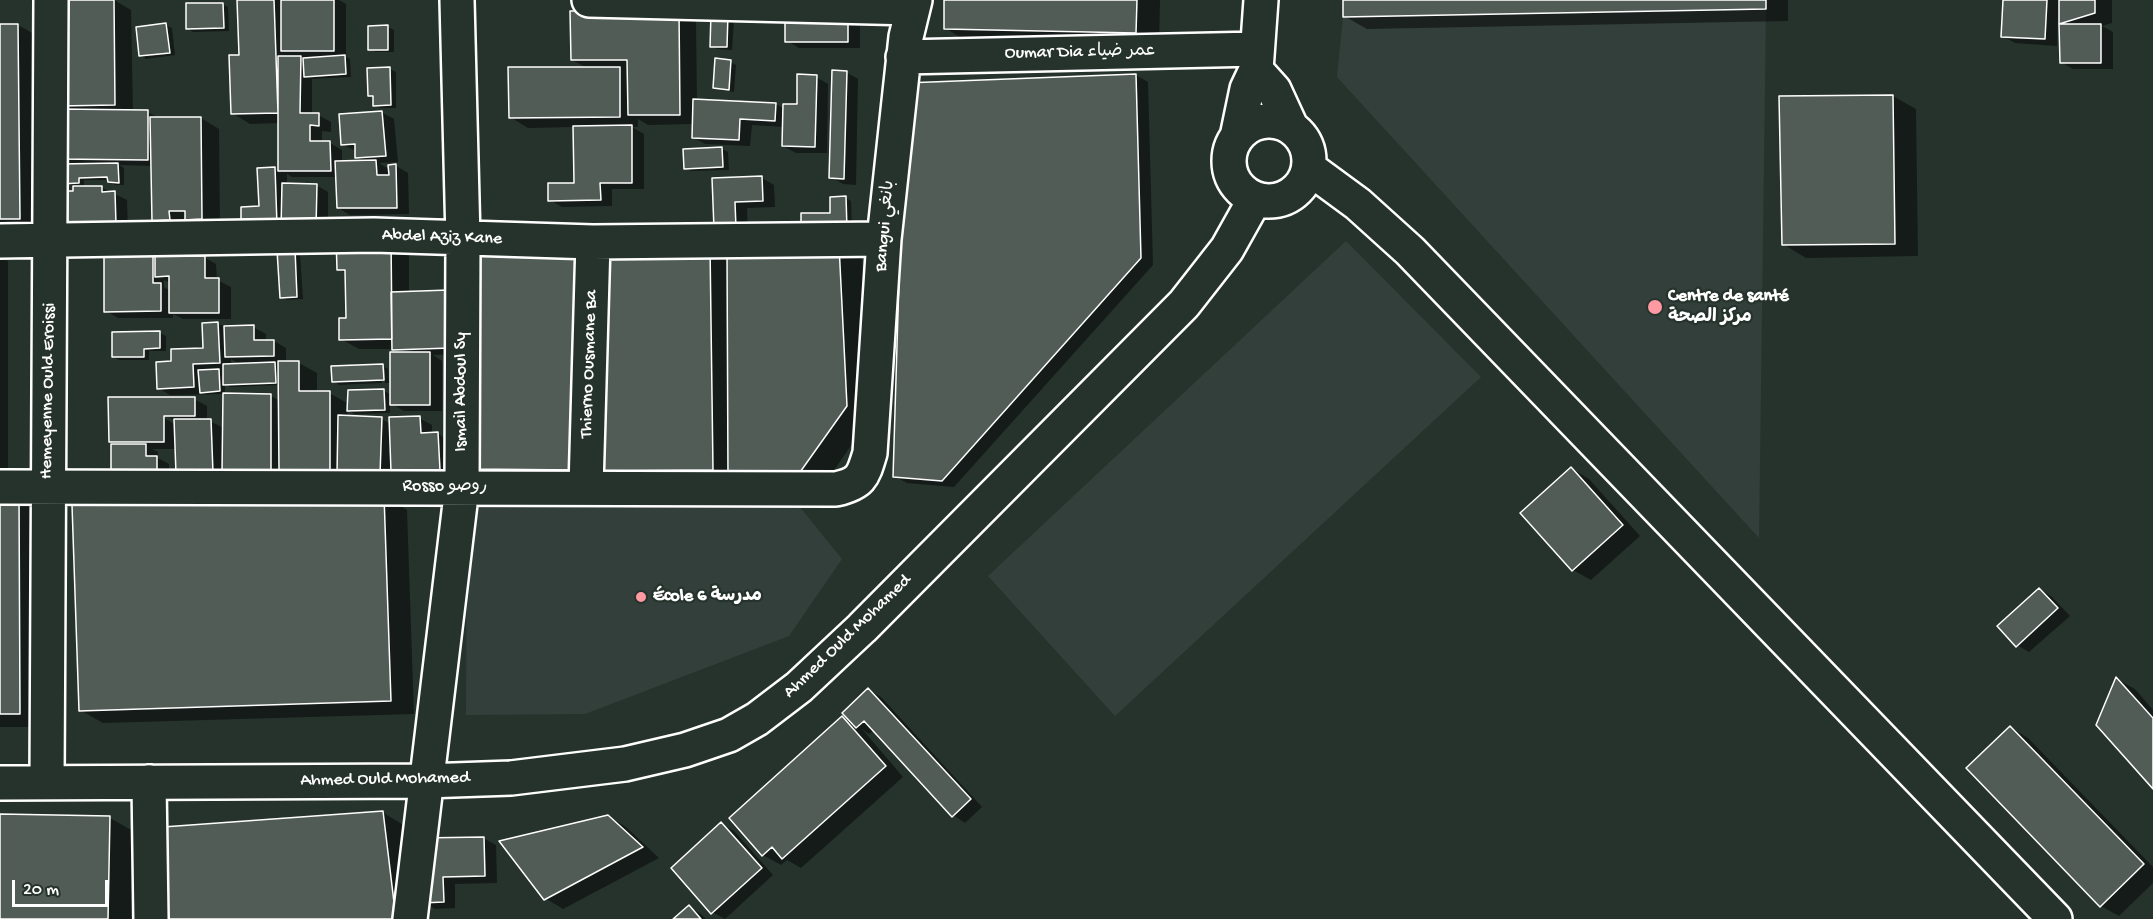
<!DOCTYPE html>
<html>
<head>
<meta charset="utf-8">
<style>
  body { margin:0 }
  #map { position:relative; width:2153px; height:919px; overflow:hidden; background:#26332d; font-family:"Gochi Hand",sans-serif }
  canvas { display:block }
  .scale { position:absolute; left:12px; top:880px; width:96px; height:27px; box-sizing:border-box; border:3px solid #fff; border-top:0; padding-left:8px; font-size:18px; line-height:21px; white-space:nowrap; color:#fff; -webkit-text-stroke:4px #26332d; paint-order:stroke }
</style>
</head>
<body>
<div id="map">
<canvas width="2153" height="919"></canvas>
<div class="scale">20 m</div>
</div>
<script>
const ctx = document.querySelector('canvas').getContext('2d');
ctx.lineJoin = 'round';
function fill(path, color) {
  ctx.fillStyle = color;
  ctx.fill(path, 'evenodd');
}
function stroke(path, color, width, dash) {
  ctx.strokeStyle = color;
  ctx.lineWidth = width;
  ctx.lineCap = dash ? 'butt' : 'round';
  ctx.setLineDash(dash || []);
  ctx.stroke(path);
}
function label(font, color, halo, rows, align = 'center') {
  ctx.font = font + ' "Gochi Hand","Playpen Sans Arabic",sans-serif';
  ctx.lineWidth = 4.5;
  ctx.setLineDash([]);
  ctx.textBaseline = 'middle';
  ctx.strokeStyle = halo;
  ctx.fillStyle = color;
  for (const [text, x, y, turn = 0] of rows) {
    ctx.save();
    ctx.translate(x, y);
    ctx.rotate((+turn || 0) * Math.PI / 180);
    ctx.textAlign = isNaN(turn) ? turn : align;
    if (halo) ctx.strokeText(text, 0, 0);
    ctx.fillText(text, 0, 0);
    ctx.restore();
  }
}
fill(new Path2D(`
  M 1766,9 L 1759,538 L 1337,77 L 1343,17 Z
  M 1346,241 L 1481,377 L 1115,716 L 988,576 Z
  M 467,496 L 791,496 L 842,559 L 789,636 L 585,714 L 466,715 Z`), '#333f3a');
fill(new Path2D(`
  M 59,0 L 114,0 L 131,10 L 133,111 L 148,112 L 160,119 L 201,118 L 219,129 L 220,229 L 204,229 L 187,221 L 187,230 L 171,230 L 153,220 L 153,166 L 119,165 L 124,168 L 124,185 L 115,185 L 109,180 L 84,180 L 84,187 L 101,187 L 127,200 L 128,231 L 72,232 L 75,186 L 62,183 L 73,166 L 59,158 L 70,110 L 60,105 Z
  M 239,0 L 339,0 L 346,4 L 346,57 L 350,59 L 351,77 L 312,79 L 312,114 L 318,115 L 331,122 L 331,132 L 322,131 L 322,143 L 330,143 L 342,150 L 342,162 L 365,162 L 357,157 L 356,151 L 343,145 L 381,112 L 394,119 L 398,162 L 379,163 L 390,170 L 396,166 L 408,173 L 409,214 L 350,215 L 338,208 L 337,177 L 292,177 L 287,174 L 287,185 L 316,185 L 328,192 L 328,234 L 295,234 L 260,208 L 275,169 L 279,172 L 280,123 L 250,124 L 232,113 L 241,57 Z
  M 946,0 L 1160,0 L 1159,45 L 968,42 L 945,28 Z
  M 1344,0 L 1788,0 L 1788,21 L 1367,29 L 1344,16 Z
  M 2005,0 L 2112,0 L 2112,23 L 2102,26 L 2113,32 L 2113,69 L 2073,69 L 2061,62 L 2061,18 L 2058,17 L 2057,46 L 2015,43 L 2002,36 Z
  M 222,4 L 228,7 L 229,31 L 193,32 L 187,28 Z
  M 678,11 L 696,22 L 697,101 L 776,104 L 784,109 L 798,106 L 816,77 L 828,84 L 827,153 L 796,153 L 783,146 L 784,127 L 752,125 L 750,146 L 705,144 L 693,137 L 694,124 L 648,125 L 638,119 L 638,127 L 632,127 L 644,134 L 644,189 L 612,189 L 612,206 L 562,207 L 550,200 L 575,184 L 574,127 L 528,128 L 510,117 L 587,68 L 572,60 Z
  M 712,14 L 734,19 L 732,50 L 717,49 L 711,46 Z
  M 847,17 L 860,24 L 860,48 L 799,48 L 787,41 Z
  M 0,25 L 18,25 L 41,38 L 43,231 L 0,231 Z
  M 166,25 L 172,28 L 175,55 L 146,59 L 140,55 Z
  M 388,27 L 394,30 L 394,52 L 376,52 L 370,49 Z
  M 730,62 L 736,65 L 734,92 L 720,90 L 714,87 Z
  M 390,69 L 396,72 L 396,108 L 380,108 L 374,105 L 374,98 L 369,95 Z
  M 846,72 L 858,79 L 856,185 L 843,184 L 831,177 Z
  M 1136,75 L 1148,82 L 1153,265 L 954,487 L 907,483 L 894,476 Z
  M 1893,96 L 1916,109 L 1918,256 L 1806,258 L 1783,244 Z
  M 722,149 L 728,152 L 729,170 L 691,171 L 685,168 L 684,150 Z
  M 762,178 L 774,185 L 775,207 L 747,208 L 748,234 L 727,235 L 713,180 Z
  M 846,198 L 851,201 L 852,232 L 832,214 Z
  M 338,238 L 391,238 L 409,249 L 409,293 L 448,292 L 460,299 L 461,354 L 433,355 L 442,361 L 442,411 L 404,411 L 390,403 L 390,413 L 355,414 L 347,410 L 348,417 L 382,419 L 390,424 L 390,419 L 419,418 L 432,425 L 432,434 L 438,434 L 450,441 L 452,476 L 405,479 L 392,471 L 392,482 L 299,480 L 283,471 L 283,479 L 236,478 L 225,472 L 225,479 L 190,480 L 178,473 L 177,449 L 152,449 L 158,452 L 158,458 L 169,464 L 169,481 L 125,480 L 113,473 L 113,446 L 117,446 L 110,442 L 110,399 L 194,399 L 207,406 L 207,420 L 224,428 L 224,394 L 170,395 L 158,388 L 157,363 L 173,362 L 172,351 L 205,350 L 203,324 L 253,327 L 266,334 L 266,341 L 274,341 L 286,348 L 286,363 L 299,363 L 317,373 L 317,393 L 329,393 L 349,404 L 349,391 L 384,391 L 392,395 L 392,383 L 385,383 L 385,367 L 382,367 L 382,383 L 339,385 L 334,381 L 333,367 L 383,366 L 388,369 L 389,381 L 392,381 L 392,353 L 401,353 L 393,349 L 359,349 L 341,339 L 340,320 L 347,320 L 347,274 L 338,269 ZM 231,359 L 241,365 L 231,365 ZM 225,384 L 230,387 L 280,385 L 280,401 L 271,396 L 225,395 ZM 158,411 L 176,421 L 176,425 L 157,414 Z
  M 839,246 L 862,259 L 869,419 L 822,488 L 628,484 L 604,471 L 603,387 L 599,483 L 495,481 L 472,468 L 709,247 L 729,259 Z
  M 295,251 L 300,254 L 303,299 L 287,300 L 281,297 Z
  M 0,257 L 8,261 L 8,470 L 0,470 Z
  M 152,257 L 157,260 L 204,257 L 216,264 L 217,280 L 231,287 L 231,319 L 183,319 L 173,314 L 173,318 L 118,318 L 106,311 ZM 164,280 L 170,283 L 170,291 L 164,287 Z
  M 113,333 L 160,333 L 166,336 L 166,351 L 149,351 L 149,360 L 119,360 L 113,357 Z
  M 1571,468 L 1589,479 L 1640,536 L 1591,580 L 1573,570 Z
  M 0,495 L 18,495 L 41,508 L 43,727 L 0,727 Z
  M 384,496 L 407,510 L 414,714 L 103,723 L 80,710 Z
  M 2040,589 L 2052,597 L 2070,616 L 2029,652 L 2017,645 Z
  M 2117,679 L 2135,689 L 2153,710 L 2153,787 Z
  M 869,690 L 881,697 L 982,807 L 965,823 L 953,815 L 874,730 L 869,734 L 862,729 L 903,777 L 801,868 L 787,860 L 781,865 L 763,855 L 842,718 L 855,725 Z
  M 2010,727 L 2028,738 L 2153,867 L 2153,883 L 2119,916 L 2101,906 Z
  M 382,812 L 405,826 L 417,919 L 168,919 Z
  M 0,816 L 110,818 L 133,831 L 131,919 L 0,919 Z
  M 608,816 L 626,827 L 659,858 L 563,909 L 545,898 Z
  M 721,824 L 734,831 L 773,875 L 725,919 L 712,912 Z
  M 483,838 L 496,845 L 497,883 L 455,884 L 455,908 L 435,909 L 423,902 L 421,840 Z
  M 689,907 L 701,914 L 706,919 L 675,919 Z`), '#0007');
const building = new Path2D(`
  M 57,0 L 114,0 L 115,105 L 59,106 Z
  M 237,0 L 274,0 L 278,113 L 231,114 L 229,55 L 239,55 Z
  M 281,0 L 334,0 L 334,51 L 281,51 Z
  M 944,0 L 1137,0 L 1136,33 L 944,29 Z
  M 1343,0 L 1766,0 L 1766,9 L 1343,17 Z
  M 2003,0 L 2047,0 L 2045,39 L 2001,37 Z
  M 2059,0 L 2095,0 L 2095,13 L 2059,24 Z
  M 186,3 L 223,3 L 224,28 L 186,29 Z
  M 679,10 L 680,115 L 628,115 L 627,60 L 571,60 L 570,11 Z
  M 711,13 L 728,14 L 727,47 L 710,47 Z
  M 785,16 L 848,16 L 848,42 L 785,42 Z
  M 166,23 L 170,53 L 139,56 L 136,27 Z
  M 0,24 L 18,24 L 20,219 L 0,219 Z
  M 2059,24 L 2101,24 L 2101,63 L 2060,63 Z
  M 388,25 L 388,50 L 368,50 L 368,26 Z
  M 345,55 L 346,74 L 304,77 L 303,58 Z
  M 278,56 L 301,56 L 300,113 L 319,113 L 319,126 L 310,125 L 310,141 L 330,141 L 331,171 L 278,171 Z
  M 715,58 L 731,60 L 729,90 L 713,88 Z
  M 390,67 L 391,105 L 373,106 L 373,96 L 368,96 L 367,68 Z
  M 508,67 L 620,67 L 620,117 L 509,118 Z
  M 832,70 L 847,71 L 844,179 L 829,178 Z
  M 797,74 L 817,75 L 815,147 L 782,146 L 783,104 L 797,104 Z
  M 1136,74 L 1141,258 L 942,481 L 893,477 L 905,83 Z
  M 1893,95 L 1895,244 L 1782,245 L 1779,96 Z
  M 693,99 L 776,103 L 775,121 L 740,119 L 739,140 L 692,138 Z
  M 58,109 L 148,110 L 148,160 L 57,159 Z
  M 382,111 L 386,156 L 355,158 L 355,144 L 341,145 L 339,114 Z
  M 150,117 L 201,117 L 202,219 L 185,220 L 185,211 L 169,211 L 170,220 L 152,221 Z
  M 632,125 L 632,183 L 600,183 L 601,200 L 548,201 L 548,183 L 574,183 L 573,126 Z
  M 722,147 L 723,167 L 684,169 L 683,149 Z
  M 376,160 L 377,175 L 389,175 L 388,165 L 396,164 L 397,208 L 337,208 L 335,161 Z
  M 118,163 L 119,183 L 108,182 L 107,177 L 79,178 L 79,183 L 61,184 L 60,164 Z
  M 275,167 L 277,225 L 241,226 L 241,207 L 259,206 L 257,168 Z
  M 762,176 L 763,201 L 735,202 L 736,228 L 714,229 L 712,178 Z
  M 282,183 L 317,184 L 316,228 L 281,228 Z
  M 73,186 L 102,186 L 102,192 L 115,191 L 116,225 L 58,226 L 58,191 L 73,191 Z
  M 846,196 L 847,230 L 801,230 L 801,213 L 830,213 L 830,197 Z
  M 336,237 L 391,237 L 392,339 L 339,340 L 339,318 L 346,318 L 345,270 L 337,270 Z
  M 839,245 L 847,406 L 798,475 L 728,481 L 727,250 Z
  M 710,246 L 713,470 L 603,471 L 600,247 Z
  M 295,249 L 297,297 L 280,298 L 277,250 Z
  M 472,254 L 579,256 L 577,470 L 470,469 Z
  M 104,256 L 153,256 L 153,283 L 161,283 L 161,311 L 104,312 Z
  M 155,256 L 205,256 L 205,278 L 219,278 L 219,313 L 169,313 L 169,276 L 155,277 Z
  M 449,290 L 450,348 L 392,350 L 391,292 Z
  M 218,322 L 220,363 L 193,364 L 194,387 L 157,389 L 156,362 L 171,361 L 171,349 L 203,348 L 202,323 Z
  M 254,325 L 254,340 L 274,340 L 274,356 L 225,357 L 224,326 Z
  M 160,331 L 160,348 L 144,349 L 144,357 L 112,357 L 112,332 Z
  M 390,352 L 430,352 L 430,405 L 390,405 Z
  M 278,361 L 299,361 L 299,391 L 330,391 L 330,470 L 279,470 Z
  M 275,362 L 276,383 L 223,385 L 223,364 Z
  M 383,364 L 384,380 L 332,382 L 331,366 Z
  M 219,369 L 220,391 L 200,393 L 198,370 Z
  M 384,389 L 385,410 L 347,411 L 348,390 Z
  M 223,393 L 271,394 L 271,473 L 222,472 Z
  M 108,397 L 195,397 L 195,416 L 164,416 L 164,442 L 109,442 Z
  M 338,415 L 382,417 L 380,475 L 337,474 Z
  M 420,416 L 421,433 L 438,432 L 440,470 L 391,472 L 389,417 Z
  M 174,419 L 211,419 L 213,473 L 176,474 Z
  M 111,444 L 146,444 L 146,456 L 157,456 L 157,474 L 111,474 Z
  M 1571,467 L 1623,525 L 1572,571 L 1520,513 Z
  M 0,493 L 19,493 L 20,714 L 0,714 Z
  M 384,495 L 391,701 L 79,711 L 72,505 Z
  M 2039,588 L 2058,608 L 2016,647 L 1997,626 Z
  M 2116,677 L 2153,718 L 2153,789 L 2096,725 Z
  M 868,688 L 971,799 L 952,817 L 864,721 L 856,728 L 842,713 Z
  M 842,716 L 886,766 L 782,859 L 772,847 L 762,856 L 729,818 Z
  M 2010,726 L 2144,864 L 2100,907 L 1966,768 Z
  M 383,811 L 396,919 L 166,919 L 163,827 Z
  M 0,814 L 110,816 L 108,919 L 0,919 Z
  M 608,815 L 643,847 L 544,900 L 499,841 Z
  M 721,822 L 762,868 L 711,914 L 671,868 Z
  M 484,837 L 485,876 L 443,877 L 444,902 L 421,903 L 419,838 Z
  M 689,905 L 701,919 L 673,919 Z`);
fill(building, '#515c57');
stroke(building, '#fff', 1.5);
const minor = new Path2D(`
  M 589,0 L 913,8
  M 903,57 L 1257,49
  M 1256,70 L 1274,90 L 1291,127
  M1229 161a40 40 0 1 1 80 0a40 40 0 1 1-80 0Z
  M 1237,137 L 1247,89 L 1256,70 L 1261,0
  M 1309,168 L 1358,204 L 1410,251 L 2055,919
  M 0,241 L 374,235 L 593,242 L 884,239
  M 0,487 L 836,489 C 862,483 863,476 870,453 L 884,239 L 906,37 L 915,0
  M 586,487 L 593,242
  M 47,782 L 51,0
  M 149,782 L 151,919
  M 0,783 L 425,781 L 511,778 L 625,764 L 685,750 L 729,735 L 757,719 L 799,687 L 862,628 L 1184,304 L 1227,249 L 1255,199
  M 410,919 L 462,487 L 463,239 L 457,0`);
stroke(minor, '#fff', 38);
stroke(minor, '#26332d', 33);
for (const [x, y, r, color] of [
  [1655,307,8,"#ff9aa2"],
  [641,597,6,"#ff9aa2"]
]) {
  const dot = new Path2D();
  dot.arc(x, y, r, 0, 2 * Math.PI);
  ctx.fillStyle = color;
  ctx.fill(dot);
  stroke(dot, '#26332d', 2);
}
label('18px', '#fff', '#26332d', [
  ["Oumar Dia عمر ضياء",1080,53,-1],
  ["Bangui بانغي",886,226,-85],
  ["Abdel Aziz Kane",442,238,2],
  ["Thierno Ousmane Ba",590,364,-88],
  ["Hemeyenne Ould Eroissi",49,391,-89],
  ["Ismail Abdoul Sy",462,392,-90],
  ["Rosso روصو",445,487],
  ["Ahmed Ould Mohamed",848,637,-44],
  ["Ahmed Ould Mohamed",385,780,-1]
]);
label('bold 18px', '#fff', '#26332d', [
  ["Centre de santé",1668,297],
  ["مركز الصحة",1668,318],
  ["École 6 مدرسة",653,597]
], 'left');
</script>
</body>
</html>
